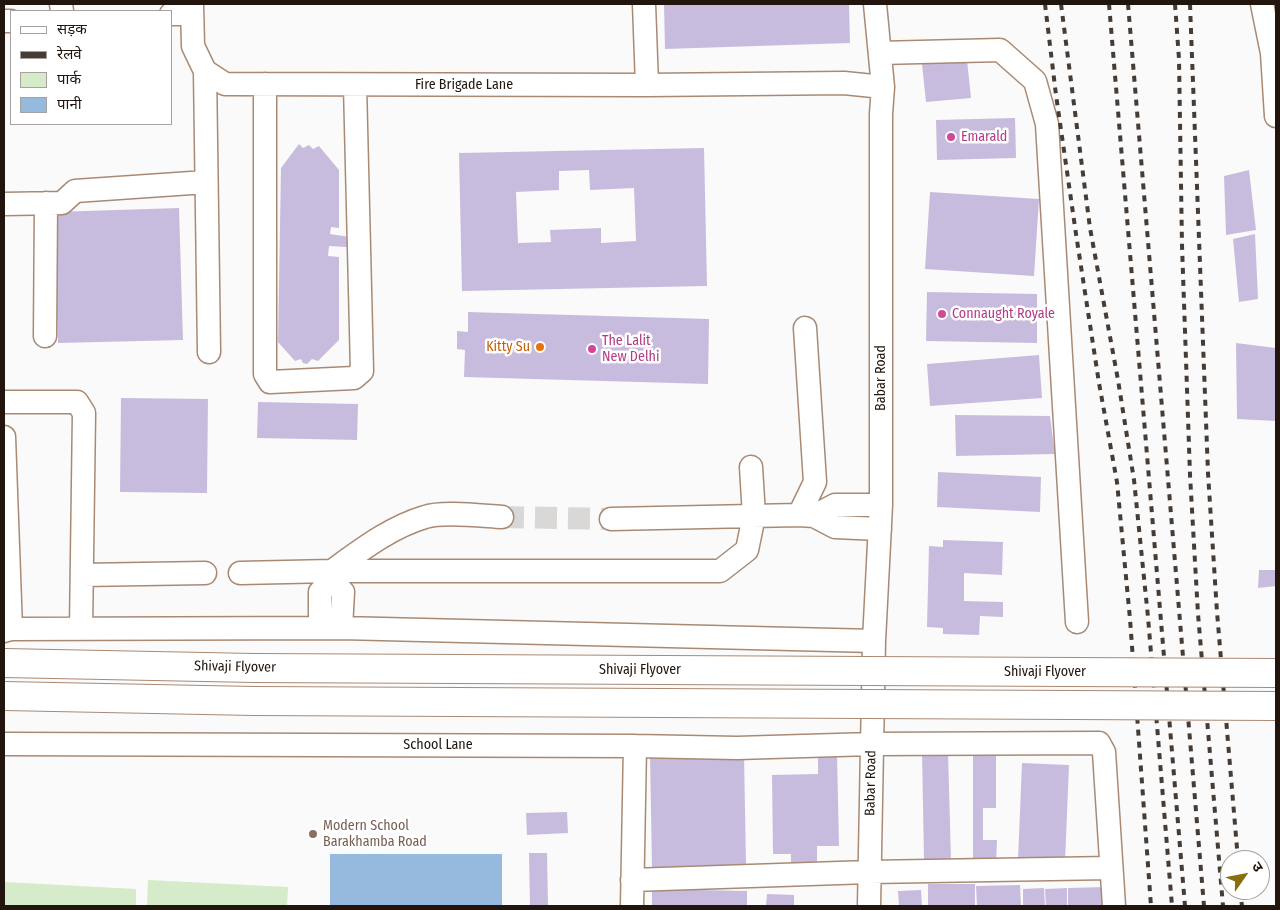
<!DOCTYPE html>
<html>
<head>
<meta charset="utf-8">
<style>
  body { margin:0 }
  #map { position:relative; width:1280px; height:910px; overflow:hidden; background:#fafafa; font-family:"Fira Sans Condensed","Noto Sans Devanagari",sans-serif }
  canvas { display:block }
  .frame { position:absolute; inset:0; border:5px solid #21150d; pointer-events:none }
  .legend { position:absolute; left:10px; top:10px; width:162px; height:115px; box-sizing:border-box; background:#fff; border:1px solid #a6a19e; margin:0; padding:6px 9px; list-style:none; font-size:15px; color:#21150d }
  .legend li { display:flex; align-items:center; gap:10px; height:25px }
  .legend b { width:25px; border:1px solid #a6a19e }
  .north { position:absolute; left:1220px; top:850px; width:50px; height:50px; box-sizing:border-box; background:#fff; border:1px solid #a6a19e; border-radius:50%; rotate:57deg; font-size:14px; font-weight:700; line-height:20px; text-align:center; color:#21150d }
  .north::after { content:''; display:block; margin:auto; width:18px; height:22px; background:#886e0d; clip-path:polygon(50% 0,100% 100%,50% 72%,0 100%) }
</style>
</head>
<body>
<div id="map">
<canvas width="1280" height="910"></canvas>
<div class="frame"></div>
<ul class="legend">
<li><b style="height:6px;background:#fff"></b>सड़क</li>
<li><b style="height:6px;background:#463c36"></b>रेलवे</li>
<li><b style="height:14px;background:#d5ebca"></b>पार्क</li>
<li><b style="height:14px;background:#95badd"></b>पानी</li>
</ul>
<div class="north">उ</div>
</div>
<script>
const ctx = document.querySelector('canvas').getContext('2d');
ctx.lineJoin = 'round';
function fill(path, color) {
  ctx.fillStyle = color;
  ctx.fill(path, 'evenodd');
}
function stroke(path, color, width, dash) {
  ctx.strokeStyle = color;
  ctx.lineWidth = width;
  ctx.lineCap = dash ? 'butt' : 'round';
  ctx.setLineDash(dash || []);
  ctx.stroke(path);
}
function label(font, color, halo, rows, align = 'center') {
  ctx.font = font + ' "Fira Sans Condensed",sans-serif';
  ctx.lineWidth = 5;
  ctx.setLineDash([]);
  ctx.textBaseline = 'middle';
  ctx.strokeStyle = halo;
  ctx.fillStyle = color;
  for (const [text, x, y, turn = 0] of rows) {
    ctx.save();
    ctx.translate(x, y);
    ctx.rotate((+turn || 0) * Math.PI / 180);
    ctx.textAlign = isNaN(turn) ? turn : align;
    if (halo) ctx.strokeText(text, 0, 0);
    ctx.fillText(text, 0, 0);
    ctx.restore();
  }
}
fill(new Path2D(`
  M 148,880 L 288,887 L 287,906 L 147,906 Z
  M 4,882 L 136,889 L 136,906 L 4,906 Z`), '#d5ebca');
fill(new Path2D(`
  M 330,854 L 502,854 L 502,906 L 330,906 Z`), '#95badd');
fill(new Path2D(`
  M 664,4 L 849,4 L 850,43 L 665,49 Z
  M 945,60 L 967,60 L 971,98 L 926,102 L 922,64 Z
  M 1015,118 L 1016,158 L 937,160 L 936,120 Z
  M 299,144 L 303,148 L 309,145 L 313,149 L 319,146 L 339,170 L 339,228 L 331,227 L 330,234 L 350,237 L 349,245 L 346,247 L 329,246 L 328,256 L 339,257 L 339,340 L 318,361 L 312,359 L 307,364 L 303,363 L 301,359 L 295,361 L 278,342 L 281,168 Z
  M 704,148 L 707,286 L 462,291 L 459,153 ZM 589,170 L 590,190 L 634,188 L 636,241 L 601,243 L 601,228 L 550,230 L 551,242 L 518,243 L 516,192 L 559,190 L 559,171 Z
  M 1249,170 L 1256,230 L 1226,235 L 1224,176 Z
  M 930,192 L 1039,199 L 1034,276 L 925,269 Z
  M 179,208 L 183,340 L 58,343 L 54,212 Z
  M 1255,234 L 1258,299 L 1239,302 L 1233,239 Z
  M 927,292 L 1037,294 L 1037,343 L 926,341 Z
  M 468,312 L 709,319 L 708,384 L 464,377 L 465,350 L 457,349 L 457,331 L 468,332 Z
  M 1236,343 L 1276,348 L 1276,421 L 1237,419 Z
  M 1039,355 L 1042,398 L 930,406 L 927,364 Z
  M 121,398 L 208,399 L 207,493 L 120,492 Z
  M 258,402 L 358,404 L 357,440 L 257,438 Z
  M 955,415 L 1050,416 L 1055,454 L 956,456 Z
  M 938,472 L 1041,477 L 1040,512 L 937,507 Z
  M 943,540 L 1003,542 L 1002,575 L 964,573 L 964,601 L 1003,602 L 1003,617 L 980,616 L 979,635 L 943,634 L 943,628 L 927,627 L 929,546 L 943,547 Z
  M 1259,570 L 1276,570 L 1276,586 L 1258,588 Z
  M 922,752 L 948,752 L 951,860 L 924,860 Z
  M 744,753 L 746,866 L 652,868 L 650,755 Z
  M 818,754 L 837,754 L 839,846 L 817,846 L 817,863 L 791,863 L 791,854 L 773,854 L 772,775 L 818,774 Z
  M 973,755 L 996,755 L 996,808 L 983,808 L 983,840 L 997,840 L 996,866 L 973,866 Z
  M 1022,763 L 1069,765 L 1065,862 L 1018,859 Z
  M 567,812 L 568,833 L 527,835 L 526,813 Z
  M 529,853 L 547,853 L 548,906 L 530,906 Z
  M 928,884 L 975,884 L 975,906 L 928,906 Z
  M 1020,885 L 1021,906 L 977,906 L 976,886 Z
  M 1106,887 L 1107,906 L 1068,906 L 1068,888 Z
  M 1044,888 L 1045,906 L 1023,906 L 1023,889 Z
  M 1067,888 L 1067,906 L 1046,906 L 1045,889 Z
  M 652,889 L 747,891 L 747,906 L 652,906 Z
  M 921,890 L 922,906 L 899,906 L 898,891 Z
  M 767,894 L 794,895 L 794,906 L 766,906 Z`), '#c8bcde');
stroke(new Path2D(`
  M 502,517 L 611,519`), '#d9d8d6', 22, [22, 11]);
const minor = new Path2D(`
  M 61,4 L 62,11
  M 192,4 L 193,46 L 205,71 L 209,352
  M 875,4 L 883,87
  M 1262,4 L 1272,53 L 1276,116
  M 171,14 L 192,14
  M 4,21 L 11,21
  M 880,53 L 1000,50 L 1035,81 L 1047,124 L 1077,622
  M 205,71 L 225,84 L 647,85 L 644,4
  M 265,84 L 265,374 L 270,382 L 354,378 L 362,371 L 355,85
  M 647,85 L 844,83 L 883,87 L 881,114 L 881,505 L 874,641 L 869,906
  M 4,204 L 62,203 L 75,191 L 206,182
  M 45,336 L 46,203
  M 4,402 L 77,402 L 84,413 L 81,629
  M 4,437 L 11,629
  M 799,515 L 815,482 L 805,328
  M 814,516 L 835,505 L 881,505
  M 611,519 L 799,515 L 814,516 L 835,527 L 880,529
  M 332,571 C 361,550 391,527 425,517 C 443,511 483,516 502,517
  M 240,573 L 332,571 L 720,571 L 747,550 L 754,516 L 751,467
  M 82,575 L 205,573
  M 332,581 L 343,592 L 341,628
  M 320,628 L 320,592 L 332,581 L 332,571
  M 4,631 L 11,629 L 341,628 L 874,641
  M 4,744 L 635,746 L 737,748 L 871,744 L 1099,743 L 1104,752 L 1114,906
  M 632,880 L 869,872 L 1111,868
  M 632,906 L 635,746`);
const major = new Path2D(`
  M 4,663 L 254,668
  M 4,696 L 254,701`);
stroke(minor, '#a88a74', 25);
stroke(major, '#a88a74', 30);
stroke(minor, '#fff', 22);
stroke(major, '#fff', 28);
stroke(new Path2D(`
  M 1045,4 L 1056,95 L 1076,234 L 1099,383 L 1117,482 L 1130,619 L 1151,906
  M 1061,4 L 1090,228 L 1118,380 L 1134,480 L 1148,617 L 1172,906
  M 1109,4 L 1185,906
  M 1128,4 L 1204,906
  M 1175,4 L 1179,59 L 1182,245 L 1190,475 L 1198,614 L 1223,906
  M 1190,4 L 1208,473 L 1217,612 L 1238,860
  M 1240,890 L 1242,906`), '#463c36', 4, [6, 6]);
const majorBridge = new Path2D(`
  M 254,668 L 1276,673
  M 254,701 L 1276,706`);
stroke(majorBridge, '#a88a74', 30, []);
stroke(majorBridge, '#fff', 28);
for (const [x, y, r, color] of [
  [951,137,5,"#d1479c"],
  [942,314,5,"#d1479c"],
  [540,347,5,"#e8710a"],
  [592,349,5,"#d1479c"],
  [313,834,5,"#8d6e63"]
]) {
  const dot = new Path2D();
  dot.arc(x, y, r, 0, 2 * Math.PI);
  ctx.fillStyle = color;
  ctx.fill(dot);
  stroke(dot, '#fff', 2);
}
label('14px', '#21150d', '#fff', [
  ["Fire Brigade Lane",464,85],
  ["Babar Road",881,378,-90],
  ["Shivaji Flyover",235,667,1],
  ["Shivaji Flyover",640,670],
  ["Shivaji Flyover",1045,672],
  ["School Lane",438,745],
  ["Babar Road",871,783,-89]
]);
label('14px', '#b23c85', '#fff', [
  ["Emarald",961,137],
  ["Connaught Royale",952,314],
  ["The Lalit",602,341],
  ["New Delhi",602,357]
], 'left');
label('14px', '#c56008', '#fff', [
  ["Kitty Su",530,347]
], 'right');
label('14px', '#785e54', '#fff', [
  ["Modern School",323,826],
  ["Barakhamba Road",323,842]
], 'left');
</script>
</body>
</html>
